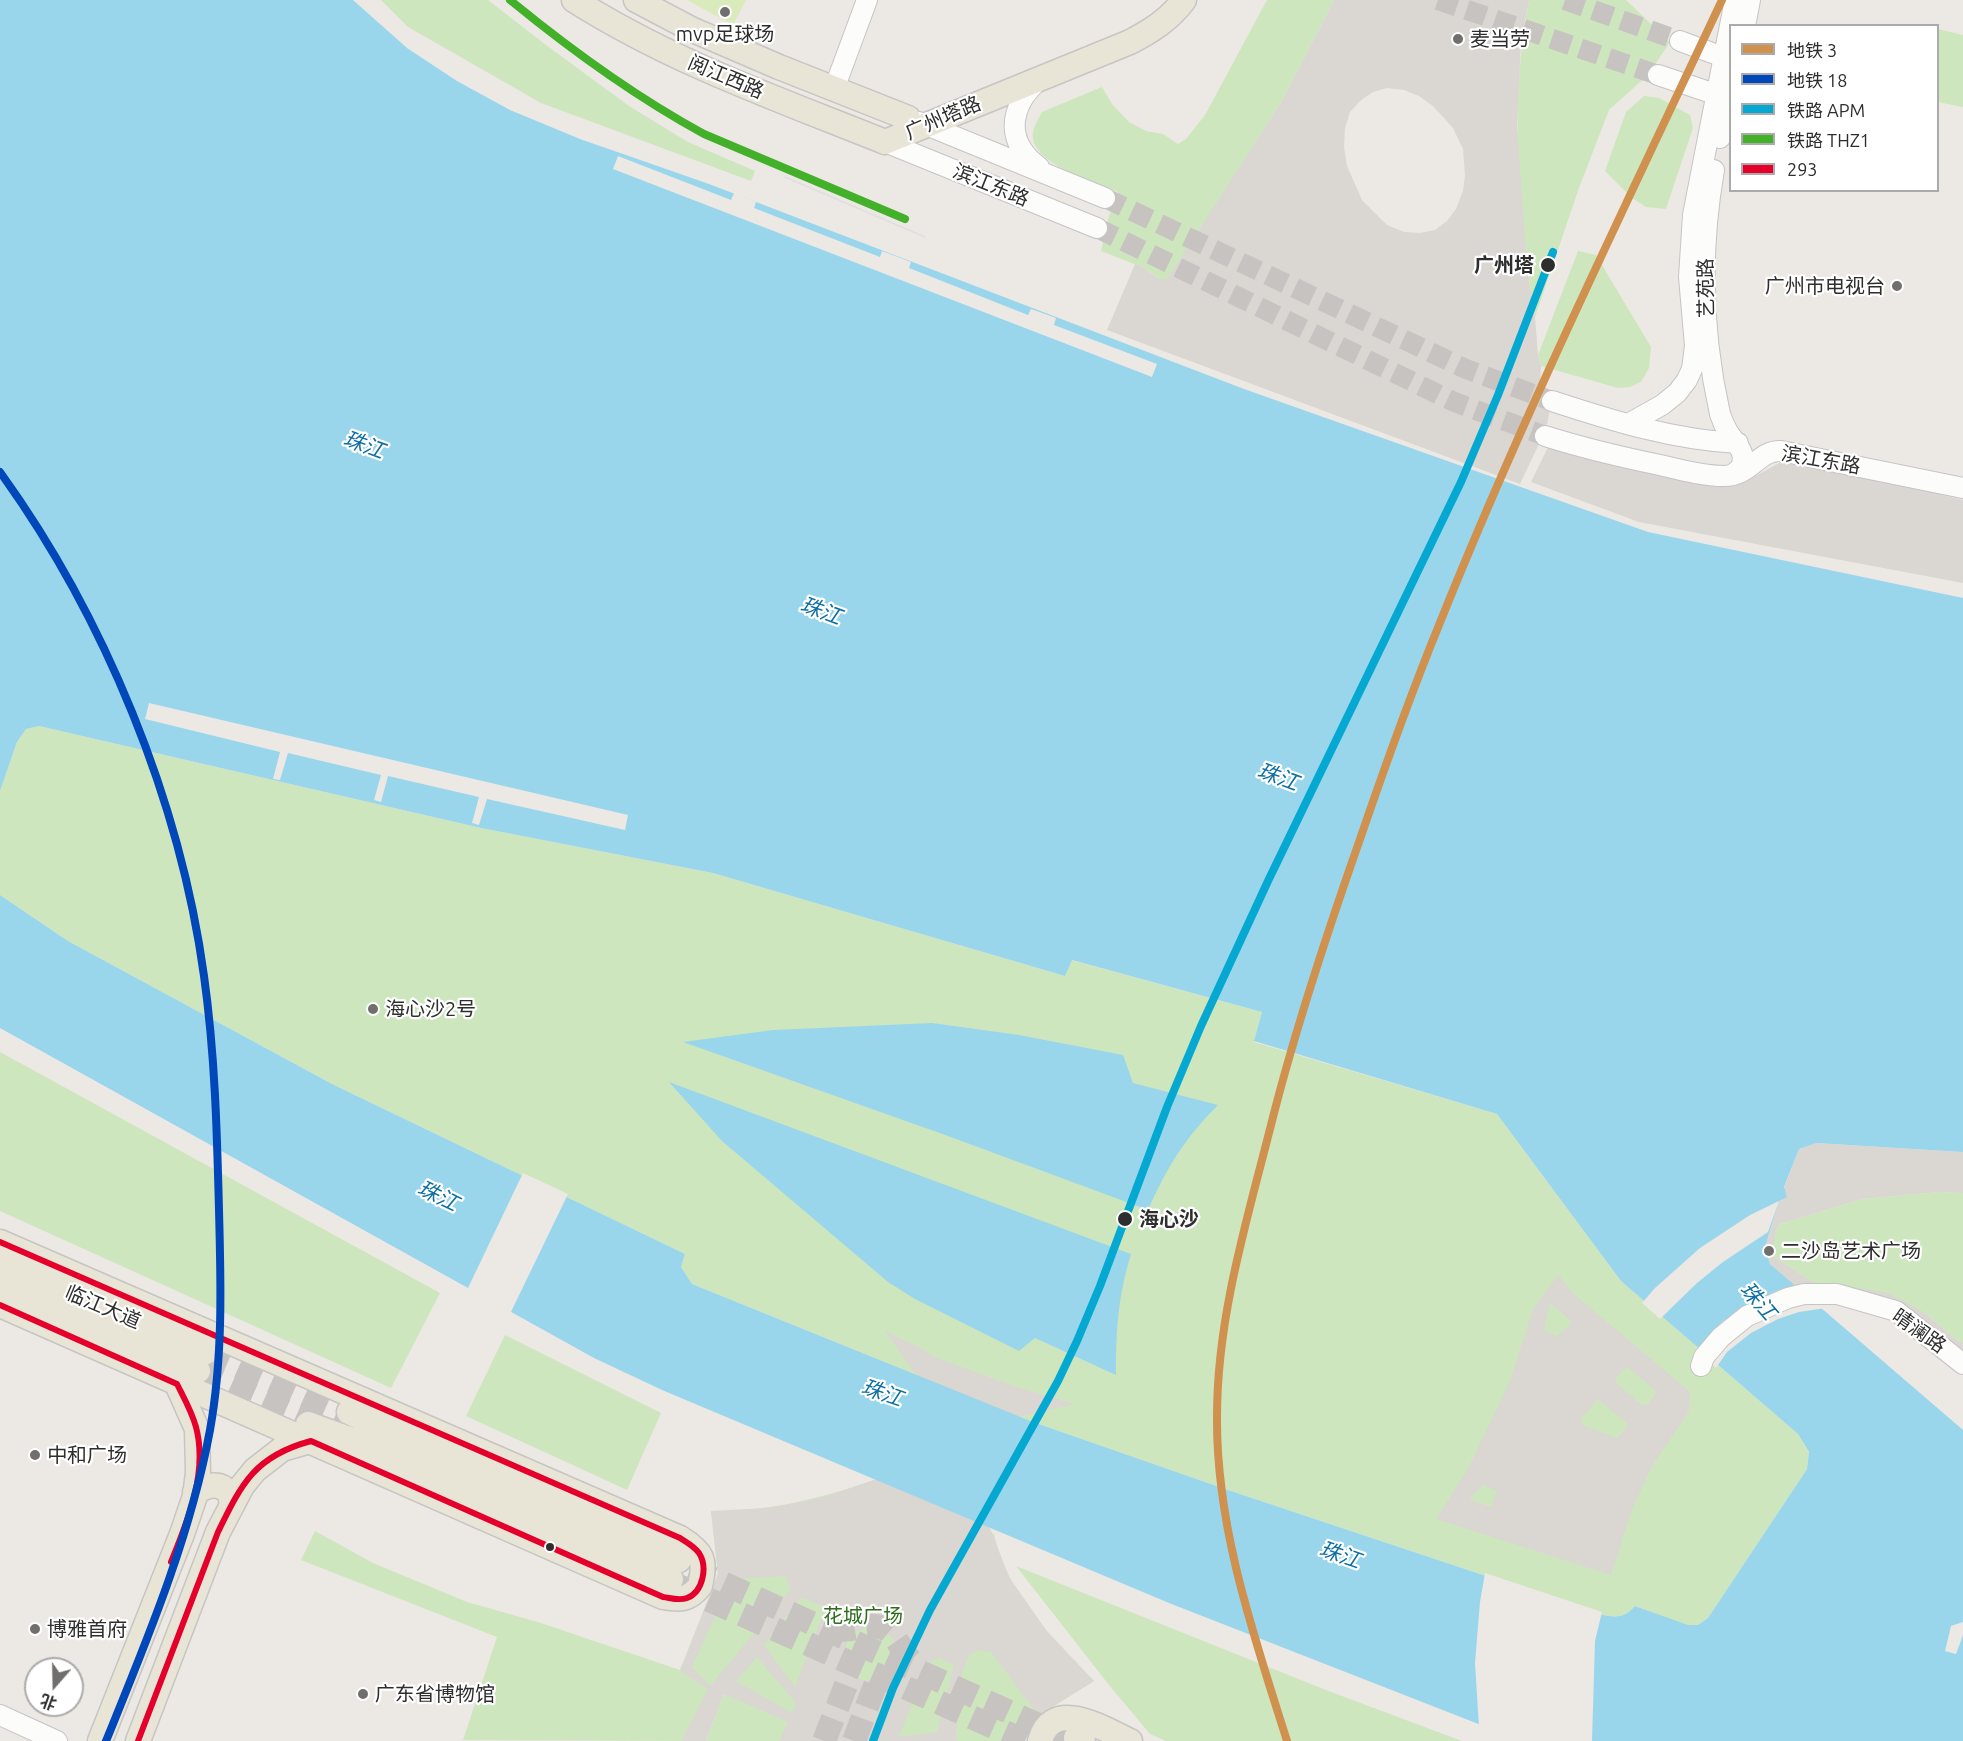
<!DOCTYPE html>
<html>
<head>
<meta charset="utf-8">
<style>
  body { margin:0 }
  #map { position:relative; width:1963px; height:1741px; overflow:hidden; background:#ece8e4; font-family:Ubuntu,"Noto Sans SC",sans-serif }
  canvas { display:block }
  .legend { position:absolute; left:1729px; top:24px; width:210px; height:168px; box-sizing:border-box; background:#fff; border:2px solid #ababab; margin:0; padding:8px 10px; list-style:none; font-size:18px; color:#2e2e2e }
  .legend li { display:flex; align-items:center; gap:12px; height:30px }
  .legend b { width:30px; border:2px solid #ababab }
  .north { position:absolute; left:24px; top:1657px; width:60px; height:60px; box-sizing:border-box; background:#fff; border:2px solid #ababab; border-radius:50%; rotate:200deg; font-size:16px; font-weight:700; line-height:24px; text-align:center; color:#2e2e2e }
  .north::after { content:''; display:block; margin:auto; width:21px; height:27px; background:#706f6e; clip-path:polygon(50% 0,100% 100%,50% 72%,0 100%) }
</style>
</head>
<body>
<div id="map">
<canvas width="1963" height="1741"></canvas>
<ul class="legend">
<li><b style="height:8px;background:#d0904e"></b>地铁 3</li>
<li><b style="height:8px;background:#0047ba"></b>地铁 18</li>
<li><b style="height:8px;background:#05a8d0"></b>铁路 APM</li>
<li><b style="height:8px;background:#43b02a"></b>铁路 THZ1</li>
<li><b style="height:8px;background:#e4002b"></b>293</li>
</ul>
<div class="north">北</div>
</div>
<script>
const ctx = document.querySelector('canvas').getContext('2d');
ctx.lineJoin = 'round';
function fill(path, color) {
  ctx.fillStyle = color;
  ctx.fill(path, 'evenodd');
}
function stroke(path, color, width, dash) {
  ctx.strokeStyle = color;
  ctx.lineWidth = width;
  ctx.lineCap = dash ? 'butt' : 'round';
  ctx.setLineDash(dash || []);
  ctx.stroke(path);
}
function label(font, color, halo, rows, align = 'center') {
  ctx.font = font + ' Ubuntu,"Noto Sans SC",sans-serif';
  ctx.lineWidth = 4.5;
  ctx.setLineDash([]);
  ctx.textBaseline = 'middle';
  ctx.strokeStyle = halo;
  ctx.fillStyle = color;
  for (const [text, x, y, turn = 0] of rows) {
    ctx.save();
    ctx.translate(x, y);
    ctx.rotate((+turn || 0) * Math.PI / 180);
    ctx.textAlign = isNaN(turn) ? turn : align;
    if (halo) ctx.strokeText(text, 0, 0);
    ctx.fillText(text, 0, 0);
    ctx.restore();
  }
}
fill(new Path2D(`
  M 381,0 L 488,0 L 546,45 L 629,106 L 688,142 L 755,171 L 751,181 L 541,103 L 408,27 Z
  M 1267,0 L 1334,0 L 1282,101 L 1167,280 L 1159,279 L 1144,268 L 1101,251 L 1108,219 L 1118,192 C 1095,182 1038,166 1033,139 C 1031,130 1038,120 1042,112 L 1102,87 L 1112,104 L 1129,122 L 1146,131 L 1163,134 L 1178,144 L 1186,139 L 1205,115 Z
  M 1529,0 L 1626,0 L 1670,42 L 1648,75 L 1609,110 L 1579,188 L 1535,317 C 1518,213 1509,104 1529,0 Z
  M 1938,29 L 1963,35 L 1963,107 L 1938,102 Z
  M 1644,96 L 1659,98 L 1690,115 L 1693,128 L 1666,209 L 1646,207 L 1632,198 L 1605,171 L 1626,112 Z
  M 1578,251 L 1596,255 L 1651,347 L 1649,368 L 1641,382 L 1630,387 L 1618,388 L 1541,366 L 1538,355 Z
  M 39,726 L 481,828 L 713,873 L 1065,976 L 1071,960 L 1262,1012 L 1254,1042 L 1497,1114 L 1621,1281 L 1798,1434 L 1809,1453 L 1807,1469 L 1708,1618 L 1698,1625 L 1688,1626 L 1636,1606 C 1626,1617 1617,1618 1603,1615 L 1228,1490 L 1033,1422 L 692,1284 L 681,1267 L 685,1254 L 332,1084 L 68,941 L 0,895 L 0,791 L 17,742 L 26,729 Z
  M 0,1052 L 440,1293 L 391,1388 L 0,1211 Z
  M 1939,1192 L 1963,1193 L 1963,1342 L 1959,1342 L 1924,1312 L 1840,1285 L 1816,1284 L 1773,1256 C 1772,1244 1773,1233 1780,1224 L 1862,1199 Z
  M 505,1335 L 661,1413 L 627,1490 L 466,1416 Z
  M 869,1482 L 994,1534 C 1006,1592 1053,1640 1094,1681 L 1041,1714 L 1022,1741 L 706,1741 L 724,1694 L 709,1689 L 681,1741 L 463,1740 L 497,1637 L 301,1560 L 315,1531 L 373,1563 L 467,1602 L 541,1623 L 680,1670 L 718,1574 L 711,1511 C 766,1512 817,1499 869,1482 Z
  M 1016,1566 L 1326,1690 L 1462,1741 L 1166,1741 L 1150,1734 L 1109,1685 Z`), '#cee6be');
fill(new Path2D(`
  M 687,0 L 746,0 L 733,25 Z`), '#d9eabb');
fill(new Path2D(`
  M 1334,0 L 1529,0 L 1521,42 L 1517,125 L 1527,267 L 1535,317 L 1538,355 L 1541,366 L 1540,383 L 1550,397 L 1550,409 L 1546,429 L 1520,484 L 1107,330 L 1135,264 L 1144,268 L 1159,279 L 1167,279 L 1282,101 ZM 1387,88 L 1404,90 L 1419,96 L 1433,106 L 1453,128 L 1463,149 L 1465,175 L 1463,191 L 1456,209 L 1447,221 L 1435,230 L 1420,233 L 1404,232 L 1387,225 L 1362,200 L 1347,166 L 1344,147 L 1345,128 L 1350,112 L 1361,100 L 1373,92 Z
  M 1550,443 L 1739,481 L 1750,479 L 1783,461 L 1884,481 L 1963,500 L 1963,583 L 1639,522 L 1531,482 Z
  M 1815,1143 L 1963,1152 L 1963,1193 L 1939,1192 L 1862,1199 L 1780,1224 L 1776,1230 L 1773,1246 L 1773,1256 L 1816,1284 L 1840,1285 L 1888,1293 L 1924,1312 L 1959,1342 L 1963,1342 L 1963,1355 L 1924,1323 L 1796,1287 L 1770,1264 L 1765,1247 L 1779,1201 L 1799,1149 Z
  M 1558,1275 L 1575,1295 L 1690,1392 L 1689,1411 L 1652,1466 L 1632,1509 L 1611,1575 L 1436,1519 L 1468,1469 L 1510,1381 L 1533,1309 ZM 1550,1303 L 1571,1321 L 1570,1325 L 1557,1336 L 1544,1330 ZM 1626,1367 L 1630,1369 L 1657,1392 L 1647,1405 L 1642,1405 L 1615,1382 L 1616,1378 ZM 1599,1400 L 1627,1423 L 1627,1428 L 1617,1438 L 1582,1425 L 1581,1419 L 1596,1401 ZM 1485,1485 L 1497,1491 L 1491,1507 L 1469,1499 L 1482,1486 Z
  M 885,1331 L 918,1347 L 937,1358 L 1014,1386 L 1075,1404 L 1018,1417 L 975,1489 L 1009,1577 L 1046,1630 L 1094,1681 L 1041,1714 L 1022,1741 L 1016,1741 L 1036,1712 L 991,1652 L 980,1650 L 970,1654 L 962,1672 L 956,1738 L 958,1741 L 779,1741 L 788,1722 L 724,1694 L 706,1741 L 681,1741 L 708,1689 L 680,1671 L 718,1574 L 711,1511 L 767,1508 L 802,1502 L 830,1495 L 894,1473 L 921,1382 ZM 786,1576 L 790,1590 L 710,1686 L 692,1667 L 732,1579 ZM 801,1598 L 821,1605 L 824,1612 L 795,1687 L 764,1645 ZM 866,1628 L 876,1628 L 885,1631 L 892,1638 L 897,1646 L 898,1656 L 896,1666 L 890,1674 L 881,1680 L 871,1681 L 861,1680 L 851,1673 L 845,1662 L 844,1650 L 848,1639 L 857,1631 ZM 757,1657 L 796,1703 L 792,1713 L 736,1681 ZM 940,1658 L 954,1665 L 937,1732 L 899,1737 L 928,1663 Z`), '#dad6d2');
fill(new Path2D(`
  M 0,0 L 353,0 L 407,48 L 457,81 L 510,110 L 580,139 L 709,184 L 1244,389 L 1648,532 L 1963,598 L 1963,1152 L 1816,1143 L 1799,1149 L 1784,1187 L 1787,1197 L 1779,1201 L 1765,1247 L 1770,1264 L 1963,1430 L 1963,1622 L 1951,1626 L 1945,1651 L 1956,1654 L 1963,1635 L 1963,1741 L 1522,1741 L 1169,1603 L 662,1390 L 594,1358 L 0,1028 L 0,895 L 68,941 L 332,1084 L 685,1254 L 681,1267 L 692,1284 L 1033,1422 L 1228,1490 L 1603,1615 C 1617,1618 1626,1617 1635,1606 L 1688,1625 L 1698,1625 L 1708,1618 L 1807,1469 L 1809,1452 L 1798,1434 L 1621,1281 L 1497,1114 L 1254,1041 L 1262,1012 L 1072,960 L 1065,976 L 713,873 L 481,828 L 39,726 L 26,729 L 17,742 L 0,791 Z
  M 932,1023 L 1019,1035 L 1123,1055 L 1133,1083 L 1218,1105 C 1185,1138 1167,1167 1148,1210 L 948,1136 L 683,1042 L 773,1030 Z
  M 669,1082 L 1131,1254 C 1118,1297 1116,1330 1116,1375 L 1035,1338 L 1019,1351 L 915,1299 L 888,1282 L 722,1141 Z`), '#99d6ec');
fill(new Path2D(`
  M 618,156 L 731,200 L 734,193 L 756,202 L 754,208 L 880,257 L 882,251 L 911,262 L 909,268 L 1028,315 L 1031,309 L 1056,318 L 1054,325 L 1157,364 L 1152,377 L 613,169 Z
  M 149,703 L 628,815 L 625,830 L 487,799 L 479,825 L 472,823 L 479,797 L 388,776 L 381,802 L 374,800 L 381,775 L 288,753 L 280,780 L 273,779 L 280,752 L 145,719 Z
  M 523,1173 L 568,1194 L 510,1314 L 467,1290 Z
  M 1779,1201 L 1768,1232 L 1723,1262 L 1697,1283 L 1660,1319 L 1642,1303 L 1655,1288 L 1700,1248 L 1750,1215 Z
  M 1800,1287 L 1826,1308 L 1799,1312 L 1778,1319 L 1751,1333 L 1727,1352 L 1716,1368 L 1696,1350 L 1723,1321 L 1750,1303 L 1779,1290 Z
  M 1485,1573 L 1602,1612 L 1595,1641 L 1592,1741 L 1514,1741 L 1479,1727 L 1475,1663 L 1480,1602 Z`), '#ece8e4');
stroke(new Path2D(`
  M 1438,0 L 1658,75
  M 1565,0 L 1680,41
  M 1105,198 L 1466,369 L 1552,401
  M 1097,228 L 1452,401 L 1545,436`), '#c6c3c0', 20, [20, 10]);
stroke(new Path2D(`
  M 206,1352 L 366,1423
  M 198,1371 L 330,1430
  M 658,1554 L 1074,1741
  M 676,1585 L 1025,1741
  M 831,1627 C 849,1635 865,1621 883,1628 C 899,1635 902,1657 918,1666
  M 824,1741 L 850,1675
  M 854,1741 L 876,1683`), '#c6c3c0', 24, [24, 12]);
const minor = new Path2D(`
  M 1745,26 L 1750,0
  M 1680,41 L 1723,57 L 1728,67
  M 1658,75 L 1715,94
  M 834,89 L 867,0
  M 919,122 L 1105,198
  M 1720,138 L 1730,90
  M 885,142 L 1097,228
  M 1039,167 C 1016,150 1007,127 1022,100 C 1026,92 1034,85 1040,78
  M 1714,170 C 1700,250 1702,334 1720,414 C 1722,420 1725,427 1728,432 C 1737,446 1747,451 1741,468 L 1732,475
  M 1552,401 C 1613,421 1674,440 1738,443
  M 1628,424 L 1662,405 L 1677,393 L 1687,380 L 1692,369 L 1695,346 L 1689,277 L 1693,215 L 1735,0
  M 1545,436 C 1583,448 1621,457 1660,465 C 1681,470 1703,476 1724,476 C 1751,476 1758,450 1781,451 L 1963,488
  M 1701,1366 L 1704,1357 L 1721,1337 L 1747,1316 L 1788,1298 L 1804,1294 L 1837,1294 L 1896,1311 L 1963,1364
  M 0,1715 L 57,1741`);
const major = new Path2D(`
  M 574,0 C 672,62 778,99 885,142
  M 636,0 L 693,30 L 779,67 L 908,118
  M 885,142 L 1130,42 C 1151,31 1169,20 1184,0
  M 0,1242 L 680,1538 C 703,1552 706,1560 700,1586 C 689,1600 680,1600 663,1597 L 0,1305
  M 0,1262 L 206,1352
  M 0,1283 L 198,1371
  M 349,1412 L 394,1434 L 679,1560
  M 308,1424 L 388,1453 L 671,1579
  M 195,1492 C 208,1485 220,1481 230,1494 L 232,1505
  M 1076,1738 L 1083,1741
  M 100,1741 L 182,1534 L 195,1496 L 198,1473 L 197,1429 L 177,1384
  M 138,1741 L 218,1532 L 242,1486 L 255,1470 L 282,1449 L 317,1439
  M 1040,1741 C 1052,1696 1104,1729 1130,1741`);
stroke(minor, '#c5c4c5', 22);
stroke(major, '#c6c5c4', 27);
stroke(minor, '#fcfcfb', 20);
stroke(major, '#e8e4d6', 24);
stroke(new Path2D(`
  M 785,177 L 925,237`), '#dfdfe1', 1.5);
stroke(new Path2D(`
  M 0,1242 L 680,1538 C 686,1542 694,1546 699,1553 C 708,1567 703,1592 687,1598 C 679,1601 671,1598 663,1597 L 311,1441 C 255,1456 242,1483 218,1532 L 138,1741
  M 0,1305 L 177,1384 C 184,1398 192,1412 196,1427 C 208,1472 188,1520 171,1562`), '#e4002b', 6);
stroke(new Path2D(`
  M 873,1741 L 893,1688 L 930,1610 L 1058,1381 L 1077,1341 L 1100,1286 L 1167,1107 L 1201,1026 L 1268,881 L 1461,482 L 1498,395 L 1553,252`), '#05a8d0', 8);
stroke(new Path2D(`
  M 510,0 C 571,50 634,96 704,134 L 905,219`), '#43b02a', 8);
stroke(new Path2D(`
  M 1287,1741 C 1254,1636 1216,1528 1217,1416 C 1217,1317 1247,1220 1271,1125 C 1295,1029 1326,936 1359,842 C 1384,769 1410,696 1439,625 C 1524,413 1625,207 1722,0`), '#d0904e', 8);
stroke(new Path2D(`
  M 0,472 C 104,616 180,800 204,976 C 215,1054 217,1132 219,1210 C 221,1284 223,1358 210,1430 C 190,1538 147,1640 106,1741`), '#0047ba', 8);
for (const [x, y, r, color] of [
  [725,12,6,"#706f6e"],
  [1458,39,6,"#706f6e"],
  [1548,265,8,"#2e2e2e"],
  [1897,286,6,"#706f6e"],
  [373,1009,6,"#706f6e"],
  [1125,1219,8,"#2e2e2e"],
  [1769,1251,6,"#706f6e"],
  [35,1455,6,"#706f6e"],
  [550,1547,5,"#2e2e2e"],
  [35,1629,6,"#706f6e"],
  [363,1694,6,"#706f6e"]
]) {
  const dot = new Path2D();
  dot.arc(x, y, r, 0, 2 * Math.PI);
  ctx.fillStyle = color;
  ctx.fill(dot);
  stroke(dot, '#fff', 2);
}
label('20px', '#2e2e2e', '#fff', [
  ["mvp足球场",725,34,"center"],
  ["麦当劳",1470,39],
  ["广州市电视台",1885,286,"right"],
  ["海心沙2号",385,1009],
  ["二沙岛艺术广场",1781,1251],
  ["中和广场",47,1455],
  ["博雅首府",47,1629],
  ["广东省博物馆",375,1694]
], 'left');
label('20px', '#2e2e2e', '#fff', [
  ["阅江西路",726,77,23],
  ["广州塔路",943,118,-23],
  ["滨江东路",991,185,22],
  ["艺苑路",1706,288,-91],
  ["滨江东路",1821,460,10],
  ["临江大道",103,1307,23],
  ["晴澜路",1919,1331,35]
]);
label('bold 20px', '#2e2e2e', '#fff', [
  ["广州塔",1534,265],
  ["海心沙",1139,1219,"left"]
], 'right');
label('20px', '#2c6e1b', '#fff', [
  ["花城广场",863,1616]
]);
label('italic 21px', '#0d6fa3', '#fff', [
  ["珠江",364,445,20],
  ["珠江",821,611,20],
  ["珠江",1278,777,20],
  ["珠江",438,1196,26],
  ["珠江",1758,1301,49],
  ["珠江",882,1393,19],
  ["珠江",1340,1555,19]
]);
</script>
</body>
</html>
